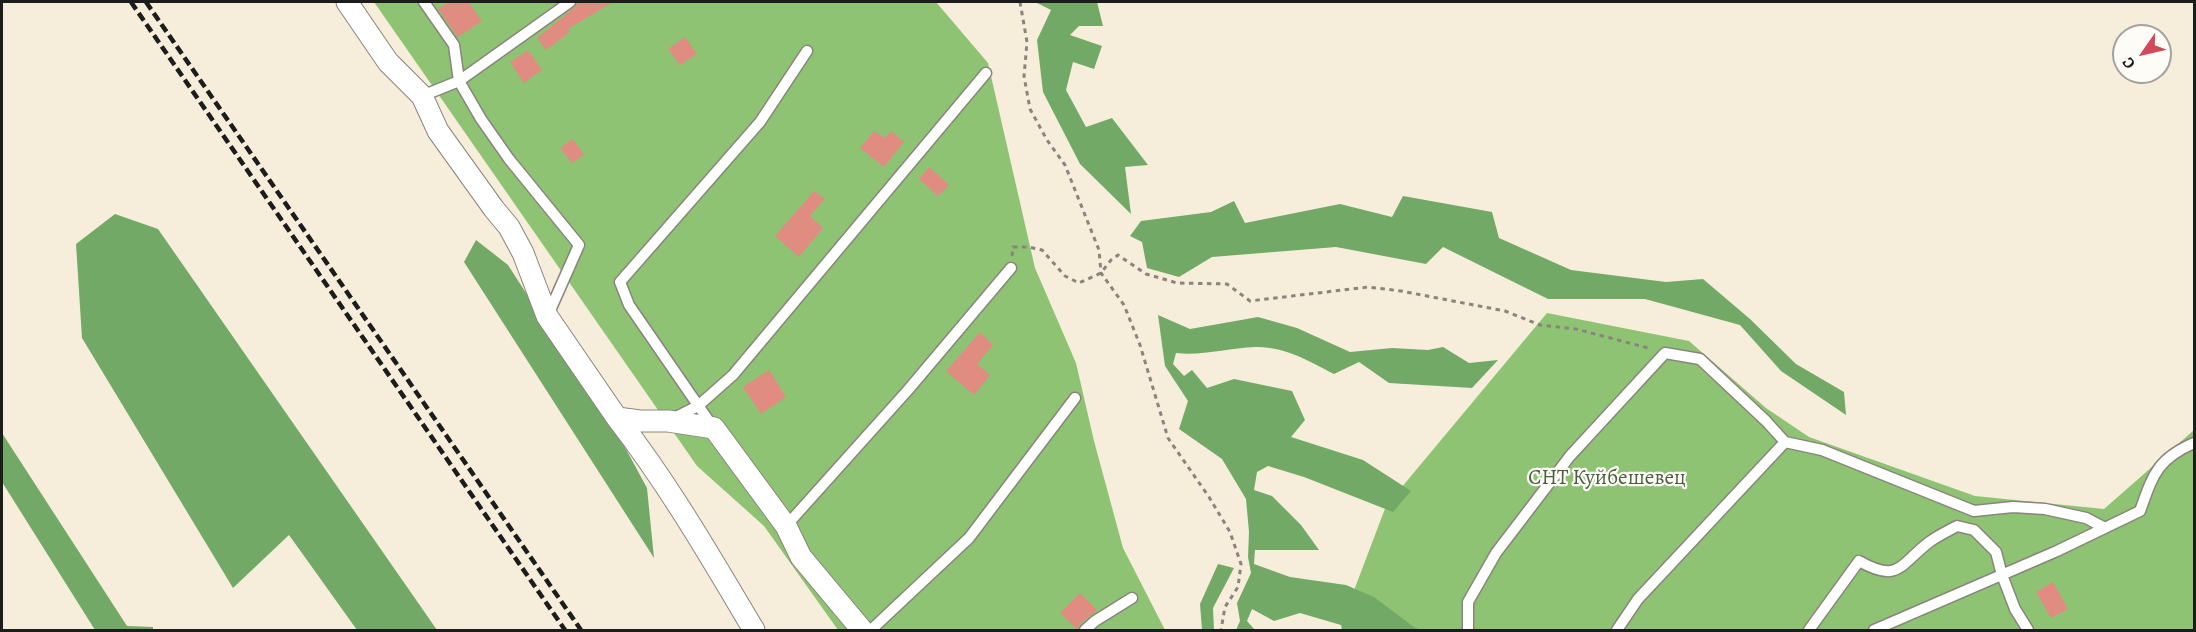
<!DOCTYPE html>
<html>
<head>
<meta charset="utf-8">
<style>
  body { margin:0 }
  #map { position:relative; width:2196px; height:632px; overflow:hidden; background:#f6eedb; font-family:Alegreya,serif }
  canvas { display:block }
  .frame { position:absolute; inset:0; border:3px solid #1c1c1c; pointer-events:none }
  .north { position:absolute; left:2112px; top:24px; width:60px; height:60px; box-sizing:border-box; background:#fdfcf7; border:2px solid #a3a29f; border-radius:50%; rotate:236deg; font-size:16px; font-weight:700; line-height:24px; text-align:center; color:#1c1c1c }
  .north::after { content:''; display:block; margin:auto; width:21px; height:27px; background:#d1495b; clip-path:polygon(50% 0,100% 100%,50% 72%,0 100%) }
</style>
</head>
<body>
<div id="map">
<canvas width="2196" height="632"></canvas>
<div class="frame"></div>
<div class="north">С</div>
</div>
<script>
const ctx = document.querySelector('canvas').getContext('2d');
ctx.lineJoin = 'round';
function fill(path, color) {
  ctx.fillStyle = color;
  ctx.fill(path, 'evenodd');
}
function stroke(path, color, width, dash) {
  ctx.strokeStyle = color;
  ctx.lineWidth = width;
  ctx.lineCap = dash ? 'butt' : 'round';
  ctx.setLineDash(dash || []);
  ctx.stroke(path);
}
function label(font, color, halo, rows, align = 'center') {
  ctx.font = font + ' Alegreya,serif';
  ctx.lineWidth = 4.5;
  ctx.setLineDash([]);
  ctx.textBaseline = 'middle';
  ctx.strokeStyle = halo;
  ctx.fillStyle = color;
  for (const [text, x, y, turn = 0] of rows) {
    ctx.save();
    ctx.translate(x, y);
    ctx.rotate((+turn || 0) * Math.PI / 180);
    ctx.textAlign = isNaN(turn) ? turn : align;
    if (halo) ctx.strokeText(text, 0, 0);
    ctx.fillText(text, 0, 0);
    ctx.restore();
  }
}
fill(new Path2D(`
  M 374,2 L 936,2 L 988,63 L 1035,268 L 1076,363 L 1094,441 L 1123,548 L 1165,630 L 838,630 L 764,526 L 697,466 Z
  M 1547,313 L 1689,341 L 1766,408 L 1809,437 L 1975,496 L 2104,509 L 2194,430 L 2194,630 L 1386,630 L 1353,593 L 1386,506 Z`), '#8fc374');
fill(new Path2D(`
  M 1035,2 L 1097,2 L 1103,26 L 1079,26 L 1070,35 L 1102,46 L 1094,69 L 1073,62 L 1066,90 L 1086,127 L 1112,118 L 1148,165 L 1125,167 L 1131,214 L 1080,164 L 1043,92 L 1037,40 L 1051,10 Z
  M 1403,196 L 1492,212 L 1499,238 L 1571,270 L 1666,282 L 1703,279 L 1750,319 L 1796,364 L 1844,392 L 1846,415 L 1781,371 L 1740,325 L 1645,299 L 1548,299 L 1443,247 L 1426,264 L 1336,247 L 1212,257 L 1179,277 L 1147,268 L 1142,242 L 1130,236 L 1141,221 L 1211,212 L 1234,201 L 1245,223 L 1340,204 L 1392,217 Z
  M 115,214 L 158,229 L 437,630 L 357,630 L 289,535 L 233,588 L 82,338 L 76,244 Z
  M 476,240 L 508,265 L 621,440 L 647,488 L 654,558 L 464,262 Z
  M 1158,315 L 1190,329 L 1258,317 L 1297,328 L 1350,352 L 1392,348 L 1428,350 L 1443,347 L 1469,363 L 1498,360 L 1472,388 L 1389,383 L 1359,362 L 1334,374 C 1309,361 1284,346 1255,347 C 1228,348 1202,356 1176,353 L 1173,364 L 1184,376 L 1192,370 L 1207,388 L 1234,379 L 1292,391 L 1305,420 L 1291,437 L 1363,460 L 1411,491 L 1393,512 L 1304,477 L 1268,466 L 1257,472 L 1254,490 L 1272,496 L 1301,525 L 1319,550 L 1255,550 L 1254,564 L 1290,577 L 1346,585 L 1374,597 L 1414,627 L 1421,630 L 1342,630 L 1341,625 L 1300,613 L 1274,621 L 1252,609 L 1247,621 L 1255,630 L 1236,630 L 1240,621 L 1237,603 L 1251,573 L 1248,557 L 1249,532 L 1246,499 L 1222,459 L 1179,429 L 1188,401 L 1165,366 Z
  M 2,433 L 127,626 L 153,627 L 153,630 L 95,630 L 2,482 Z
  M 1218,564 L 1234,568 L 1213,608 L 1214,630 L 1202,630 L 1200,604 Z`), '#73a966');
fill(new Path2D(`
  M 449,2 L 468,2 L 482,21 L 458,37 L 438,9 Z
  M 577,2 L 613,2 L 568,29 L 570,32 L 546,50 L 537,38 L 574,8 Z
  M 685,37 L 697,54 L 680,65 L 668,49 Z
  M 528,50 L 542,70 L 524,83 L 510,62 Z
  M 874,131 L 885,138 L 891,131 L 904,142 L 884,167 L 860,148 Z
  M 573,139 L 584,155 L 572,163 L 560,148 Z
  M 929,167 L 949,185 L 938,196 L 919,179 Z
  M 814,191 L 825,199 L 810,216 L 823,228 L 799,257 L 775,236 Z
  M 980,332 L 993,345 L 977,364 L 990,375 L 974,395 L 946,371 Z
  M 769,370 L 786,397 L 761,414 L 743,387 Z
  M 2053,582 L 2068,609 L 2051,618 L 2036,592 Z
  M 1080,593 L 1097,610 L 1080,624 L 1078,630 L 1060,613 Z`), '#e08c81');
const lane = new Path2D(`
  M 424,2 L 454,45 L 459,81 L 481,119 L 509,159 L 579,245 L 548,315
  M 422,96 L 459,81 L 570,2
  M 674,418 L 698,406 L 733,375 L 986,73
  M 713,427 L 629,305 L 620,282 L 760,122 L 807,51
  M 786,526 L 908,390 L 1011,268
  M 871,630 L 969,538 L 1075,398
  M 1085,630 L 1095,621 L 1132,598
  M 1468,630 L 1468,602 L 1496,553 L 1570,456 L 1665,353 L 1700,359 L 1766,421 L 1785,442 L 1822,450 L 1974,511 L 2013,507 L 2045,509 L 2086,518 L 2105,528
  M 1617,630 L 1638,599 L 1785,442
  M 1809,630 L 1859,561 C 1898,583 1899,566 1928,543 C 1937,536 1948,531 1957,526 L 1974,530 L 1996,552 L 2002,575 L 2015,609 L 2028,630
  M 1874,630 L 2057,551 L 2140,511 C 2153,475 2157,459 2194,443`);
const street = new Path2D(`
  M 347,2 L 388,62 L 422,96 L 438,131 L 494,209 L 509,227 L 523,253 L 547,316 L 617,418 L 640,421 L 668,421 L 714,428 L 786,526 L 801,557 L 862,630
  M 617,418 C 669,485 711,558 754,630`);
stroke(lane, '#89857c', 13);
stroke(street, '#89857c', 23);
stroke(new Path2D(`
  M 1020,2 L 1027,42 L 1024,76 L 1030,109 L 1047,140 L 1065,165 L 1099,250 L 1101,273 L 1124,305 L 1140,345 L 1168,438 L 1209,497 L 1230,532 L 1241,564 L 1238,587 L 1225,607 L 1221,630
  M 1012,256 L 1013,247 L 1029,247 L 1042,250 L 1065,276 L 1079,283 L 1101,273 L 1111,260 L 1118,255 L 1146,274 L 1177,283 L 1227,284 L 1250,301 L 1368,287 L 1401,291 L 1505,311 L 1540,325 L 1576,329 L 1652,349`), '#89857c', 3, [4.5, 4.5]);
stroke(lane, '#fff', 10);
stroke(street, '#fff', 21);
stroke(new Path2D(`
  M 131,2 L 565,630
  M 146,2 L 581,630`), '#1c1c1c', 4.5, [9, 4.5]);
label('21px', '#4a5f3f', '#fdfcf7', [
  ["СНТ Куйбешевец",1607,479]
]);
</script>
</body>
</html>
